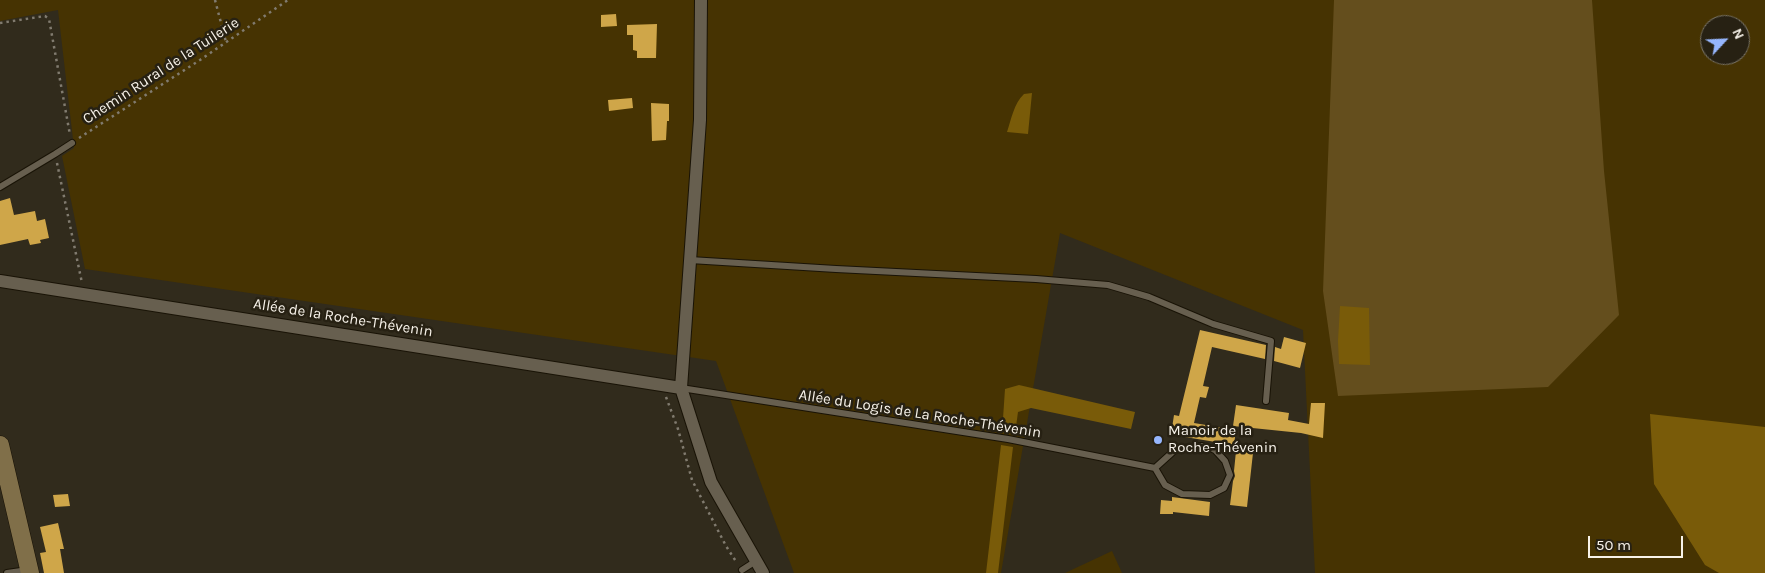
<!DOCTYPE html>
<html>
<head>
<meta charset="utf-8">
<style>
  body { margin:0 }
  #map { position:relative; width:1765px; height:573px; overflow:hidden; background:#312b1c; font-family:Karla,sans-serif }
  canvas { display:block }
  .north { position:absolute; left:1700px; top:15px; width:50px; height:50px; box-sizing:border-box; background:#272113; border:1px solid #7a7569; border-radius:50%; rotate:65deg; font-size:14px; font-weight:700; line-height:20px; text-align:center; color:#f7f2e9 }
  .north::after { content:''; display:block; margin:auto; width:18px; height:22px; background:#96b6fd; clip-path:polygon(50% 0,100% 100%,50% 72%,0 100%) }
  .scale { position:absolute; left:1588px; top:536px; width:95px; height:22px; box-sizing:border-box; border:2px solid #f7f2e9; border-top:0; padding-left:6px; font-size:15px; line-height:18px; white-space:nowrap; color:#f7f2e9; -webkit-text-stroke:4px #272113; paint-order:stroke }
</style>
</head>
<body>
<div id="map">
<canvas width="1765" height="573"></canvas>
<div class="north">N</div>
<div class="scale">50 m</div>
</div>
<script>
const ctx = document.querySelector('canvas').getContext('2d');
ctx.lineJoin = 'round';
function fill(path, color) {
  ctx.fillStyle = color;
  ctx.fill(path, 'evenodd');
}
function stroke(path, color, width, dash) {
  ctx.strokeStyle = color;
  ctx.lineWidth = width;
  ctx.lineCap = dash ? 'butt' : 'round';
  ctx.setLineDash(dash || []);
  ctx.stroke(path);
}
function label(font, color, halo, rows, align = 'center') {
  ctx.font = font + ' Karla,sans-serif';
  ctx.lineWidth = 5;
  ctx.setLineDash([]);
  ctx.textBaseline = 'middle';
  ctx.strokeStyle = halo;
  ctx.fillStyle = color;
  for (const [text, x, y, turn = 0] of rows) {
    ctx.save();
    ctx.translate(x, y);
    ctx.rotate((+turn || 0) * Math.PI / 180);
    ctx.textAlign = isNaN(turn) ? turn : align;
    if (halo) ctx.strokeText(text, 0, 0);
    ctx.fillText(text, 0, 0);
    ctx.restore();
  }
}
fill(new Path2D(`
  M 0,0 L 1765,0 L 1765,573 L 1315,573 L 1303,330 L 1060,233 L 1001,573 L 794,573 L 716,361 L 85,269 L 62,156 L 74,148 L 58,10 L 0,21 ZM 1710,25 L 1740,25 L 1740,55 L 1710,55 Z
  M 1112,551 L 1122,573 L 1065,573 Z`), '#463302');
fill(new Path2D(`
  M 1334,0 L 1592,0 L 1604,171 L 1619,315 L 1548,387 L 1338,396 L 1323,291 Z`), '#644e1d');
fill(new Path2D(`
  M 1032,93 L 1028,134 L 1007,132 C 1011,120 1014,103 1024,94 Z
  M 1340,306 L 1369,308 L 1370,365 L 1339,364 L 1338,341 Z
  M 1019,385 L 1135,412 L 1131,429 L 1031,408 L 1018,412 L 1015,434 L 1002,433 L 1005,389 Z
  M 1650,414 L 1765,427 L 1765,573 L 1719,573 L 1705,565 L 1654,484 Z
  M 1001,445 L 1013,447 L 998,573 L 986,573 Z`), '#795b09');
fill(new Path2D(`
  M 616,14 L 617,26 L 601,27 L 601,15 Z
  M 657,24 L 656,58 L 637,58 L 637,51 L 633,50 L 633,35 L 627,35 L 627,25 Z
  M 632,98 L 633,108 L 609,111 L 608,100 Z
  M 651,103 L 669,104 L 669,121 L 667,121 L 666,140 L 652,141 Z
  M 10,198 L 14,215 L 35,211 L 37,221 L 45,219 L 49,238 L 40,240 L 41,243 L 30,245 L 28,239 L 0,245 L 0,201 Z
  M 1200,330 L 1266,345 L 1265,359 L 1212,347 L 1203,386 L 1209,387 L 1206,398 L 1200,397 L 1194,423 L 1236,430 L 1234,445 L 1179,436 L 1180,429 L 1172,428 L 1174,415 L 1179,416 Z
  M 1284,337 L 1306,343 L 1300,368 L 1274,361 L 1275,347 L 1281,349 Z
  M 1311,403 L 1325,403 L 1323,438 L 1301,433 L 1233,426 L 1236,405 L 1289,413 L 1288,420 L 1309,424 Z
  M 1236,451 L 1253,453 L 1247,507 L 1230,505 L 1233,481 L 1235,476 L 1234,471 Z
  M 68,494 L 70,506 L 55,507 L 53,495 Z
  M 1172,497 L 1210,502 L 1209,516 L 1173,512 L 1173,514 L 1160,514 L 1161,500 L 1172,501 Z
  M 58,523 L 64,549 L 60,549 L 64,573 L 44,573 L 40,553 L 46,552 L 40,527 Z`), '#cfa649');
const service = new Path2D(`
  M 0,187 L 55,154 L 72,143
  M 690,260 L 836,269 L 1036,279 L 1108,285 L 1149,297 L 1213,324 L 1271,341 L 1266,401
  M 681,388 L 1008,439 L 1155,468
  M 1202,446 L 1215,450 L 1225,461 L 1230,475 L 1224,488 L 1210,495 L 1182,494 L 1165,485 L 1155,468 L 1176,449 Z
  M 742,570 L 756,561
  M 7,573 L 28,570`);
const minor = new Path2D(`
  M 701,0 L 700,120 L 681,388 L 711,482 L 763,573
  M 0,281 L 681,388`);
const secondary = new Path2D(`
  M 0,445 L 30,573`);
stroke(service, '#191306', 8);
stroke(minor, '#191306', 14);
stroke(secondary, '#191306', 19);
stroke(new Path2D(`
  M 215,0 L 226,42
  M 0,23 L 45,16 L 49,19 L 70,135
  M 79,138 L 200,60 L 288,0
  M 57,163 L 82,283
  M 666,397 L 678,429 L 692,480 L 726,546 L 737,563`), '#817b6f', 2.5, [2.5, 4]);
stroke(service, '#675f4f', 6);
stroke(minor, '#675f4f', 12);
stroke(secondary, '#806f49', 18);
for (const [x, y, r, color] of [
  [1158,440,5,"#96b6fd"]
]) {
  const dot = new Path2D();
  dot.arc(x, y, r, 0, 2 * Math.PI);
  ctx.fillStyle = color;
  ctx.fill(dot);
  stroke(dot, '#272113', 2);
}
label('15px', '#f7f2e9', '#272113', [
  ["Chemin Rural de la Tuilerie",161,71,-33],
  ["Allée de la Roche-Thévenin",343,318,9],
  ["Allée du Logis de La Roche-Thévenin",920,414,9]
]);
label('15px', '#f7f2e9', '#272113', [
  ["Manoir de la",1168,431],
  ["Roche-Thévenin",1168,448]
], 'left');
</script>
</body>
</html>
